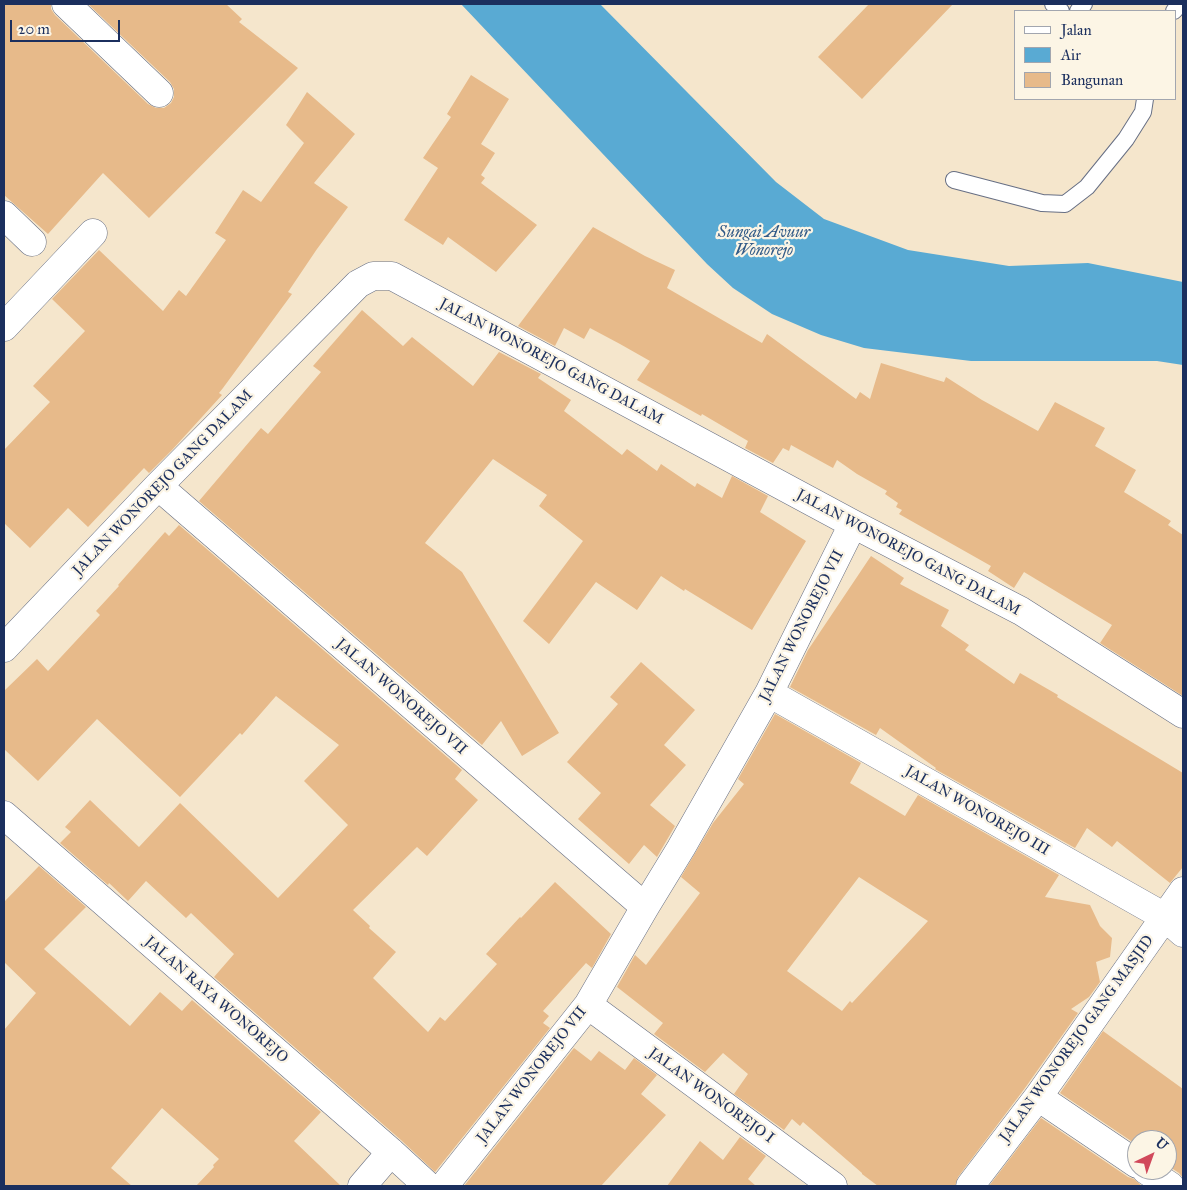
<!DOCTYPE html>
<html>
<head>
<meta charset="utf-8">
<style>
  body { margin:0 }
  #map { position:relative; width:1187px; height:1190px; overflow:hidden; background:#f5e6cc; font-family:"IM FELL Great Primer",serif }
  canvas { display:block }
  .frame { position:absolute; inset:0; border:5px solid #1b2f5e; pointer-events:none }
  .legend { position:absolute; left:1014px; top:10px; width:162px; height:90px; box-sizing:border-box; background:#fcf5e5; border:1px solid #a2a6af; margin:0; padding:6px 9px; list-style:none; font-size:15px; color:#1b2f5e }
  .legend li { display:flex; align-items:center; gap:10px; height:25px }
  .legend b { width:25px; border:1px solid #a2a6af }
  .north { position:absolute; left:1127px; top:1130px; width:50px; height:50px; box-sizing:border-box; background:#fcf5e5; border:1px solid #a2a6af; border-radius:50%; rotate:42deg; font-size:14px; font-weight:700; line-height:20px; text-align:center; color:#1b2f5e }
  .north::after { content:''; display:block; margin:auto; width:18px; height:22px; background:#d1495b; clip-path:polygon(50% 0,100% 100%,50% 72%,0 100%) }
  .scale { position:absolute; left:10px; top:20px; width:110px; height:22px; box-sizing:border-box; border:2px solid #1b2f5e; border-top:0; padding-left:6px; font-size:15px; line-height:18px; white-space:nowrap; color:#1b2f5e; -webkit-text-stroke:4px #fcf5e5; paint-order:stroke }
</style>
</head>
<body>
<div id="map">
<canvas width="1187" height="1190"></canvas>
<div class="frame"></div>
<ul class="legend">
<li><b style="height:6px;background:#fff"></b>Jalan</li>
<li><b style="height:14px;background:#59aad3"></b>Air</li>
<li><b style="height:14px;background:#e7ba8a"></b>Bangunan</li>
</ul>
<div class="north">U</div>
<div class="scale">20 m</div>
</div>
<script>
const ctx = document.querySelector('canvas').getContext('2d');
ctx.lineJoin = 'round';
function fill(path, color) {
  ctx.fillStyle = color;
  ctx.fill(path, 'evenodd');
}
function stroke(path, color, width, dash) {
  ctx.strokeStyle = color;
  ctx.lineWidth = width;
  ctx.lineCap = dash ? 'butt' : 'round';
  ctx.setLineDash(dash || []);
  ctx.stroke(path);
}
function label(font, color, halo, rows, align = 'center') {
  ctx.font = font + ' "IM FELL Great Primer",serif';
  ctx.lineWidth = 4.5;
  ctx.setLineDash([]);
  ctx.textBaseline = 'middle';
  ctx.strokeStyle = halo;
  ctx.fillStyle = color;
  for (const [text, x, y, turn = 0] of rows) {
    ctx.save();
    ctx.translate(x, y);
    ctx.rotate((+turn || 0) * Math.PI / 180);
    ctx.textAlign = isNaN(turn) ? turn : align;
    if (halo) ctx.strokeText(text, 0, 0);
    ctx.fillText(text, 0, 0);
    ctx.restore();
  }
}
fill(new Path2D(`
  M 461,4 L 600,4 L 776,182 L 824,219 L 908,250 L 1009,266 L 1088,263 L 1183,282 L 1183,365 L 1157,361 L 971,361 L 864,348 L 821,335 L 772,314 L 733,288 L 707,264 Z`), '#59aad3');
fill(new Path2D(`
  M 4,4 L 51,4 L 51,9 L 55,15 L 148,104 L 156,108 L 164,108 L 171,103 L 174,97 L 174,89 L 170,82 L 88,4 L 226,4 L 242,19 L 239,22 L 298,68 L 149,218 L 103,173 L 48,234 L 4,195 Z
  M 869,4 L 953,4 L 862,99 L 818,57 Z
  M 471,75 L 509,99 L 481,144 L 495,153 L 481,175 L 485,178 L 481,183 L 537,225 L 496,272 L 448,237 L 443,245 L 404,220 L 438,168 L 423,158 L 451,117 L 447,114 Z
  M 307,92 L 355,134 L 314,183 L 348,207 L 317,249 L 288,292 L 292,294 L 223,388 L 219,393 L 222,395 L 172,450 L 149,473 L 144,468 L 88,527 L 68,508 L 30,548 L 4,523 L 4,450 L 50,402 L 33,386 L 85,331 L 52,299 L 99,250 L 163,311 L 179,290 L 186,296 L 226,240 L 215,233 L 243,190 L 261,202 L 304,143 L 286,125 Z
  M 593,227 L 645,256 L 675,270 L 667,288 L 762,343 L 767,334 L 856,399 L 860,392 L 870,399 L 881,363 L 944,382 L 946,377 L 982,400 L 1038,431 L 1055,402 L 1105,428 L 1095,446 L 1136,470 L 1124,492 L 1171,521 L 1168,525 L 1183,535 L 1183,696 L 1100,643 L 1112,625 L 1024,572 L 1014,588 L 988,571 L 991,566 L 899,514 L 902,510 L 896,507 L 898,503 L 885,494 L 887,491 L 857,474 L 837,460 L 833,468 L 791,445 L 789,451 L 783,448 L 773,463 L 745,448 L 748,441 L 702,414 L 701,416 L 637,380 L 650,361 L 620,344 L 590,328 L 584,339 L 564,328 L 555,346 L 518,326 Z
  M 362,310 L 403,346 L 412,337 L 473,386 L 499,352 L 541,374 L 538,378 L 571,400 L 564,411 L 622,455 L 627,449 L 657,471 L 661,464 L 695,487 L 697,483 L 722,498 L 732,476 L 768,496 L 760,512 L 806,541 L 752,630 L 685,589 L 684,591 L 661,576 L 637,610 L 596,582 L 549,644 L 523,621 L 583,541 L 539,506 L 547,495 L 493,459 L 425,543 L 462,572 L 559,733 L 522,756 L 501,721 L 482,745 L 199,501 L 261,428 L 268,434 L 321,372 L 313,366 Z
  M 179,525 L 462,770 L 455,779 L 478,800 L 427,856 L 417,847 L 353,910 L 370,926 L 369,928 L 396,952 L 373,978 L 428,1032 L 440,1017 L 445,1021 L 497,964 L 486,954 L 520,917 L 521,918 L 555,882 L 611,934 L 592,968 L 586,963 L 543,1011 L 549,1016 L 543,1023 L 550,1028 L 435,1172 L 401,1140 L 214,977 L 234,954 L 191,913 L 186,918 L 146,881 L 128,901 L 109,883 L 108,885 L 60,843 L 71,832 L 65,827 L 90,800 L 139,847 L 180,803 L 278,898 L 348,825 L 304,781 L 339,745 L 276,696 L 242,735 L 240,733 L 180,797 L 97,719 L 38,781 L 4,749 L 4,691 L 37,659 L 48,671 L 100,615 L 96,611 L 119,586 L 118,585 L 165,532 L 169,536 Z
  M 871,556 L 904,578 L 900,584 L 949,610 L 941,626 L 969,645 L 965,650 L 1014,684 L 1020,673 L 1058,695 L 1057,697 L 1183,773 L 1183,867 L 1174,878 L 1170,883 L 1117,841 L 1112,847 L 1087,828 L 1075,848 L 935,769 L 936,768 L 880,728 L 876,735 L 790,687 L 808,650 Z
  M 641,662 L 695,710 L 664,745 L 686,765 L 650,805 L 675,826 L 657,857 L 644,845 L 629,864 L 578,819 L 601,793 L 567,762 L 618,704 L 610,697 Z
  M 775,714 L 861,763 L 850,783 L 905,816 L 918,795 L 1059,875 L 1045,897 L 1090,905 L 1100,926 L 1112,938 L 1110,957 L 1096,962 L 1100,982 L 1089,997 L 1071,1009 L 1078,1013 L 1025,1088 L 958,1177 L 955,1186 L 878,1186 L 862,1174 L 862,1173 L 803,1122 L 800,1126 L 792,1119 L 784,1130 L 734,1094 L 748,1074 L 723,1053 L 705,1072 L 654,1034 L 663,1023 L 617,987 L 635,955 L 646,965 L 700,893 L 681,877 L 713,823 L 744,784 L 738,779 ZM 859,877 L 928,921 L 852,1003 L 850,1001 L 842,1011 L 787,971 Z
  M 39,866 L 86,907 L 44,949 L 130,1026 L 160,992 L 182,1011 L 192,1000 L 321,1112 L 294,1141 L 341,1186 L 196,1186 L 214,1167 L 213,1165 L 219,1159 L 162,1108 L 111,1168 L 132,1186 L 4,1186 L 4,1030 L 36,993 L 4,962 L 4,902 Z
  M 1103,1031 L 1183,1089 L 1183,1178 L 1179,1173 L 1167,1165 L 1167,1140 L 1137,1140 L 1137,1145 L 1060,1093 Z
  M 574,1048 L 591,1061 L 599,1051 L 625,1070 L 634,1058 L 657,1075 L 641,1094 L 666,1115 L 601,1186 L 464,1186 Z
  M 1041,1118 L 1128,1177 L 1134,1179 L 1142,1186 L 989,1186 Z
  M 740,1137 L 766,1156 L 748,1179 L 756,1186 L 667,1186 L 700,1141 L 723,1160 Z`), '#e7ba8a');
const lane = new Path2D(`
  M 1053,4 L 1061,11
  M 1078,11 L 1084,4
  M 1174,11 L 1180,4
  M 954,180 L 1042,203 L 1065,204 L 1087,187 L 1126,139 L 1143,112 L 1145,99`);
const street = new Path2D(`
  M 66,4 L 159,93
  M 4,215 L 32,242
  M 4,327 L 93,233
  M 158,486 L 645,907
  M 4,648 L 158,486 L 358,284 L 373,276 L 392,276 L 853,524 L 1021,611 L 1183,714
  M 769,693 L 1165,917 L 1183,933
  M 4,815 L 391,1152 L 428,1186
  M 588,1005 L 833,1186
  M 1038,1097 L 1137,1164
  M 1146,1170 L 1170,1186
  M 362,1186 L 391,1152
  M 444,1186 L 588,1005 L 645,907 L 681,848 L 769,693 L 853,524
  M 970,1186 L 1038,1097 L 1183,891`);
stroke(lane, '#676f84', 18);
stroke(street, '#676f84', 29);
stroke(lane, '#fff', 16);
stroke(street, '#fff', 28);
label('15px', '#1b2f5e', '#fcf5e5', [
  ["JALAN WONOREJO GANG DALAM",551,362,28],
  ["JALAN WONOREJO GANG DALAM",163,483,-46],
  ["JALAN WONOREJO GANG DALAM",908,553,28],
  ["JALAN WONOREJO VII",802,626,-63],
  ["JALAN WONOREJO VII",401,697,41],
  ["JALAN WONOREJO III",977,811,30],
  ["JALAN RAYA WONOREJO",216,1000,41],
  ["JALAN WONOREJO GANG MASJID",1077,1039,-54],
  ["JALAN WONOREJO VII",532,1075,-52],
  ["JALAN WONOREJO I",711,1096,36]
]);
label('italic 16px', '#315a87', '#fcf5e5', [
  ["Sungai Avuur",764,233],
  ["Wonorejo",764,251]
]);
</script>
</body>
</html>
